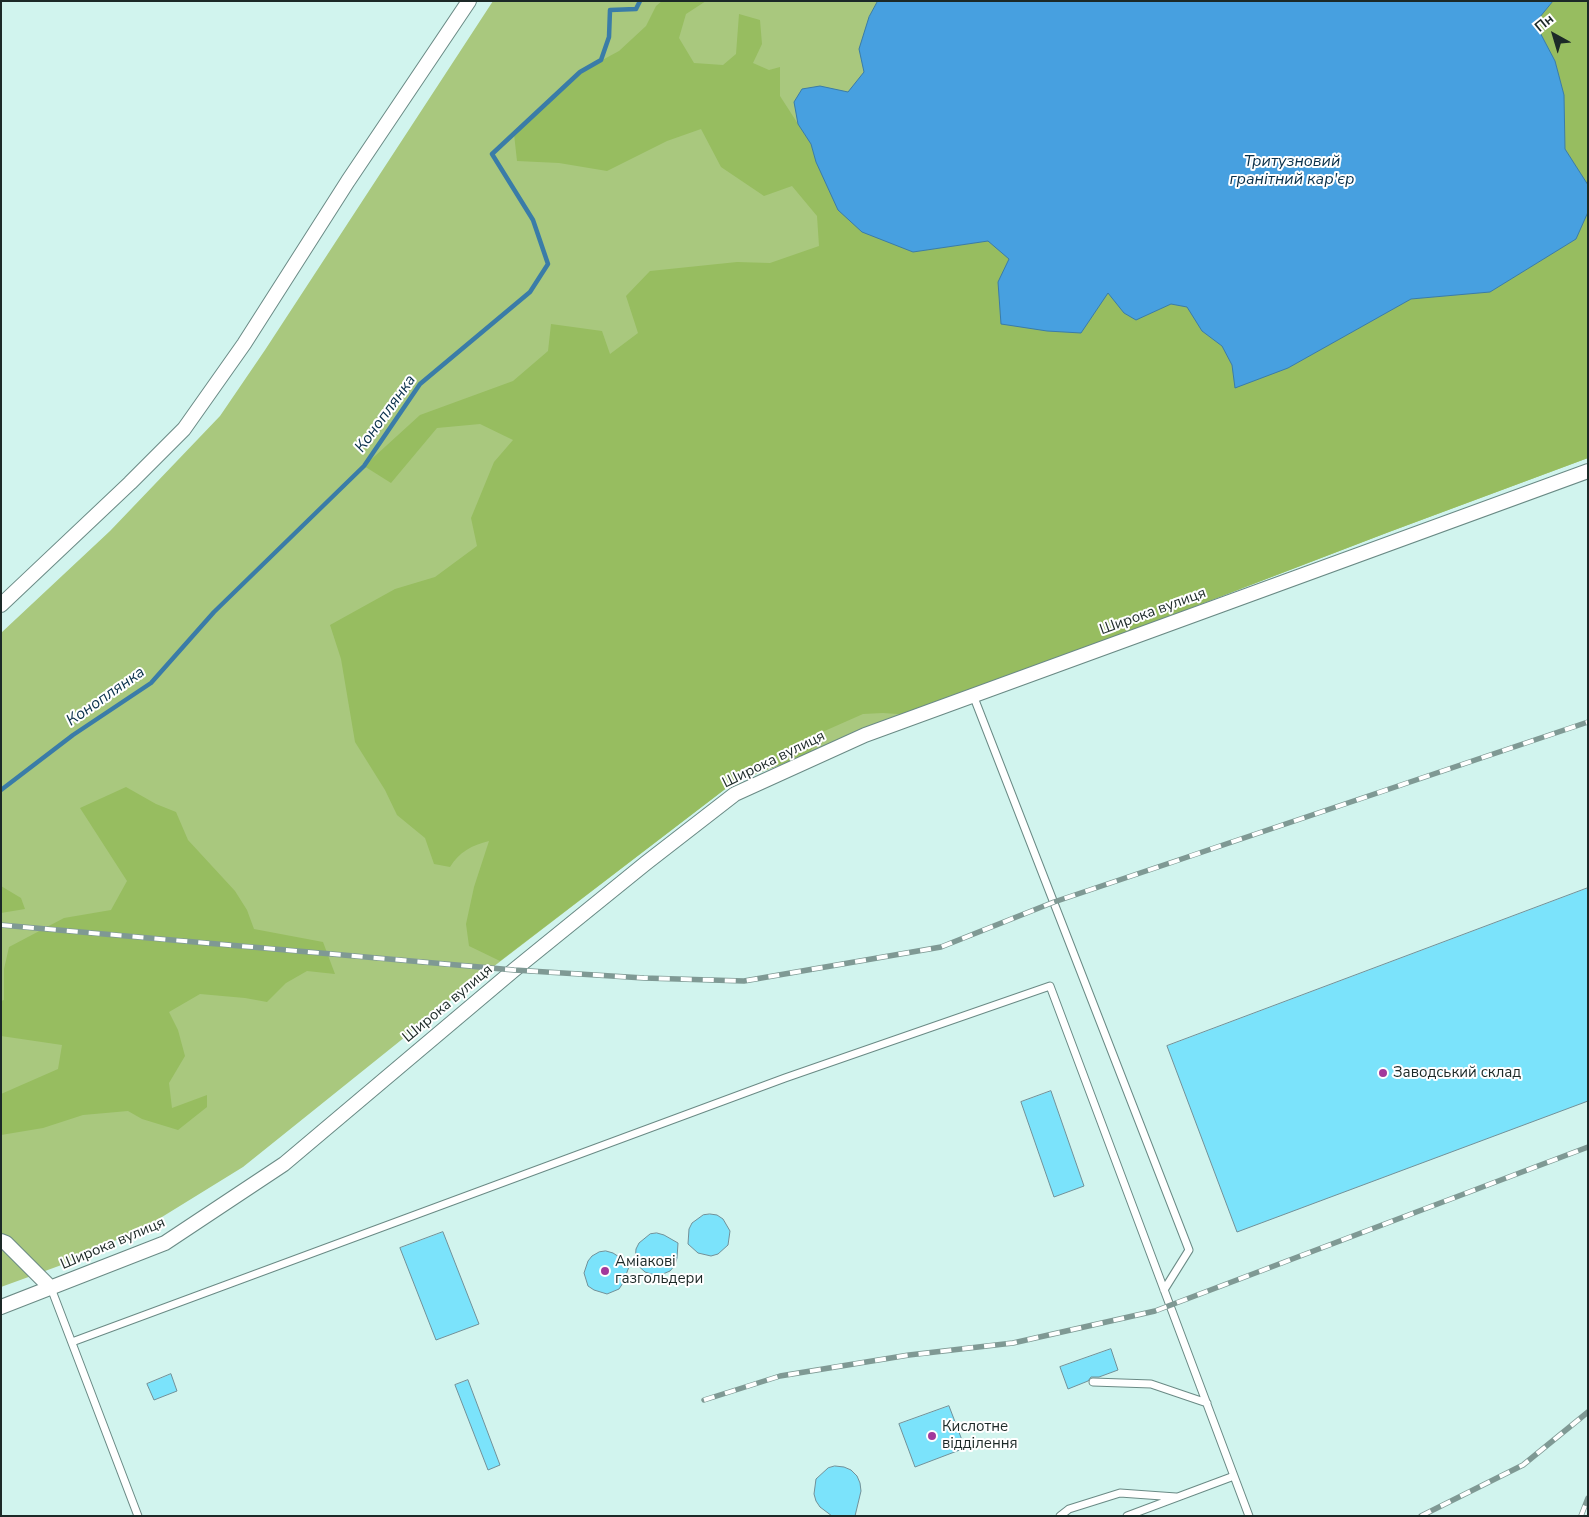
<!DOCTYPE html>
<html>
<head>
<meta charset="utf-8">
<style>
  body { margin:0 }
  #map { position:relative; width:1589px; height:1517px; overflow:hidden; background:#d1f4ee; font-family:"Nunito Sans",sans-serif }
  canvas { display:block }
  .frame { position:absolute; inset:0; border:2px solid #1c2927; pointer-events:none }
  .north { position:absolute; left:1529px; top:10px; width:50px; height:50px; -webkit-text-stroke:4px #fff; paint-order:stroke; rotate:321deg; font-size:14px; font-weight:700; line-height:20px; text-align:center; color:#1c2927 }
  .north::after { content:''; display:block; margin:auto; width:18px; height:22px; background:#1c2927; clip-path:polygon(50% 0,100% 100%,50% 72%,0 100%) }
</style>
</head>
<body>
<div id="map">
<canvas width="1589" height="1517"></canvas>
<div class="frame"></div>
<div class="north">Пн</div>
</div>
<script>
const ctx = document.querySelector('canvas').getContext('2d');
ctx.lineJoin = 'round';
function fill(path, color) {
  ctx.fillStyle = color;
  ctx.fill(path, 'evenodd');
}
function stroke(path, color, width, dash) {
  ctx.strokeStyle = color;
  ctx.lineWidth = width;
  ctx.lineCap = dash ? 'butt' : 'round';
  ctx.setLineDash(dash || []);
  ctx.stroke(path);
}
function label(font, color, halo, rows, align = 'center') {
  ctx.font = font + ' "Nunito Sans",sans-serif';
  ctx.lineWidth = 4;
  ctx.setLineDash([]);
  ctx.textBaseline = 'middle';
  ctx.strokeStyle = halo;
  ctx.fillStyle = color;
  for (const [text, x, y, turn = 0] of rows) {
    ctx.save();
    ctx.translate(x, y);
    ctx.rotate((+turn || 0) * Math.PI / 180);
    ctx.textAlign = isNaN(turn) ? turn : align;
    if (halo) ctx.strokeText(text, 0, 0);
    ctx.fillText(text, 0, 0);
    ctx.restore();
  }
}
fill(new Path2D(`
  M 493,1 L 1588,1 L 1588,458 L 1389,532 L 733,783 L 476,980 L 243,1167 L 149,1225 L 67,1263 L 1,1287 L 1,633 L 110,531 L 220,416 L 265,350 Z`), '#a9c87e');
fill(new Path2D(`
  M 662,1 L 706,1 L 686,14 L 679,38 L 694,63 L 723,65 L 736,54 L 739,14 L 760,20 L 762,44 L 753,63 L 769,70 L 780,67 L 780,96 L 811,144 L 816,162 L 913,252 L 988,241 L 1009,259 L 998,282 L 1001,324 L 1108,292 L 1124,313 L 1136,320 L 1171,304 L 1188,307 L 1202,331 L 1222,346 L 1232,365 L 1235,387 L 1288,368 L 1411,299 L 1490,292 L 1576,239 L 1588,212 L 1588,458 L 1389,532 L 912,715 L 883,713 L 863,714 L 820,733 L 809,754 L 772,768 L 754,767 L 500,961 L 469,946 L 466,924 L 474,887 L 489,841 C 472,845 459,852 450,867 L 434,864 L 425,838 L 397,815 L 385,790 L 355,742 L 341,659 L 330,625 L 395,589 L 435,577 L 477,546 L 471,518 L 494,462 L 513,440 L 480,424 L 437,428 L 391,483 L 364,466 L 420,415 L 513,381 L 548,351 L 551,324 L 602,331 L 610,354 L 638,333 L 626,296 L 650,271 L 737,262 L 770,263 L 819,246 L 817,216 L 792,186 L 764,196 L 721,167 L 701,129 L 667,141 L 607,171 L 559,163 L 517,161 L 514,134 L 580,72 L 619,51 L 646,26 L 656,6 Z
  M 1553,1 L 1588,1 L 1588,185 L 1565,149 L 1564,95 L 1555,61 L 1535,22 Z
  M 126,787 L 156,804 L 176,812 L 188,840 L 235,891 L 247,910 L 254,929 L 323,942 L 335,974 L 307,971 L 286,983 L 267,1002 L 245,998 L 200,994 L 169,1012 L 178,1030 L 185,1056 L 169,1083 L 172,1108 L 207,1095 L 207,1107 L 178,1130 L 142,1119 L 128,1111 L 83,1115 L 43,1128 L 1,1135 L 1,1094 L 58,1069 L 62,1045 L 1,1036 L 1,1001 L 4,1000 L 4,969 L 9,947 L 64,918 L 111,910 L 127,881 L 80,808 Z
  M 1,886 L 21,898 L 25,909 L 1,913 Z`), '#97bd60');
const water = new Path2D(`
  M 878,1 L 1553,1 L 1535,23 L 1555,61 L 1564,95 L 1565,149 L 1588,185 L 1588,212 L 1576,239 L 1490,292 L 1411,299 L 1288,368 L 1235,388 L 1232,365 L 1222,346 L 1202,331 L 1187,307 L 1171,304 L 1136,320 L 1124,313 L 1108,293 L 1081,333 L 1047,331 L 1001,324 L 998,282 L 1009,259 L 988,241 L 913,252 L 862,232 L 838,210 L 816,162 L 811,144 L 798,124 L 794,102 L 802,89 L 820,86 L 848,92 L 864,72 L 859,49 L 869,17 Z`);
fill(water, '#47a0e0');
stroke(water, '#3a7ca8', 1);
stroke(new Path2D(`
  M 1,790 L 73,735 L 151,683 L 214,612 L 364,466 L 420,384 L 530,292 L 548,264 L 533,220 L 492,154 L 580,72 L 601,60 L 609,37 L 610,10 L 636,9 L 640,1`), '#3a7ca8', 4.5);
const building = new Path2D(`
  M 1588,888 L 1588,1101 L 1237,1232 L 1167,1046 Z
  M 1051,1091 L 1084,1186 L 1054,1197 L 1021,1102 Z
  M 710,1214 L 717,1215 L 723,1219 L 730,1231 L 728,1245 L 718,1254 L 711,1256 L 698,1253 L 688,1244 L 689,1229 L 692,1223 L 703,1215 Z
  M 443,1232 L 479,1324 L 436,1340 L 400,1248 Z
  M 657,1233 L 664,1235 L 678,1243 L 677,1258 L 675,1265 L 670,1271 L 658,1276 L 645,1272 L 635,1263 L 636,1249 L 639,1243 L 650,1234 Z
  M 606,1251 L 613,1253 L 630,1264 L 623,1283 L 619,1289 L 607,1294 L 594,1290 L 588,1286 L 584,1273 L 588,1261 L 592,1256 L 599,1252 Z
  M 1111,1349 L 1118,1370 L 1099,1377 L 1091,1377 L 1088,1381 L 1068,1389 L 1060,1367 Z
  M 171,1374 L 177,1391 L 154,1400 L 147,1384 Z
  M 468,1380 L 500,1465 L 488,1470 L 455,1385 Z
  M 949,1406 L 965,1448 L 915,1467 L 899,1424 Z
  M 835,1466 L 844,1467 L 851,1470 L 857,1476 L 860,1483 L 861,1491 L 855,1516 L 832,1516 L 820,1507 L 816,1501 L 814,1494 L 816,1479 L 828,1468 Z`);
fill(building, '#7be3fb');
stroke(building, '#719098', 1);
const service = new Path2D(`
  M 973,695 L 1189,1250 L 1164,1290
  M 51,1288 L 138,1516
  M 72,1342 L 785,1078 L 1050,986 L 1249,1516
  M 1093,1382 L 1151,1384 L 1207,1403
  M 1060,1516 L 1069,1509 L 1120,1493 L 1176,1497
  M 1127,1516 L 1234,1476`);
const minor = new Path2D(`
  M 1,605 L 130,483 L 184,429 L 244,344 L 348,181 L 469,1
  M 1,1241 L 6,1243 L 51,1288
  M 1,1307 L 165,1243 L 284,1164 L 514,970 L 646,863 L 735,794 L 865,735 L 1588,471`);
stroke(service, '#6a8a85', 9);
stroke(minor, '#6a8a85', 16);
stroke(service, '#fff', 7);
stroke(minor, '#fff', 14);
const rail = new Path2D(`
  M 1,925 L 514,970 L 644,978 L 744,981 L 941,947 L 1054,902 L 1588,722
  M 704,1400 L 780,1376 L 909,1355 L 1013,1343 L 1155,1311 L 1588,1147
  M 1421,1516 L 1523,1465 L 1588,1412
  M 1581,1516 L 1588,1498`);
stroke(rail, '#7f9994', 5.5);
stroke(rail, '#fff', 4, [11]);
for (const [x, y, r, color] of [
  [1383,1073,5,"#a2399b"],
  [605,1271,5,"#a2399b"],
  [932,1436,5,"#a2399b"]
]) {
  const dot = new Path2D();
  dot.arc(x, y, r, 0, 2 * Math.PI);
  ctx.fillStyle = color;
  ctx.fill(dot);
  stroke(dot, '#fff', 2);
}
label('15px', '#1c2927', '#fff', [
  ["Широка вулиця",1153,612,-20],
  ["Широка вулиця",774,760,-26],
  ["Широка вулиця",448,1004,-40],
  ["Широка вулиця",113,1244,-23]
]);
label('15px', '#1c2927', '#fff', [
  ["Заводський склад",1393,1073],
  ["Аміакові",615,1262],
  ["газгольдери",615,1279],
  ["Кислотне",942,1427],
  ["відділення",942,1444]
], 'left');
label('italic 16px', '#0a314b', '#fff', [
  ["Тритузновий",1292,162],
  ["гранітний кар'єр",1292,180],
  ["Коноплянка",386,414,-54],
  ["Коноплянка",106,697,-35]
]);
</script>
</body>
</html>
